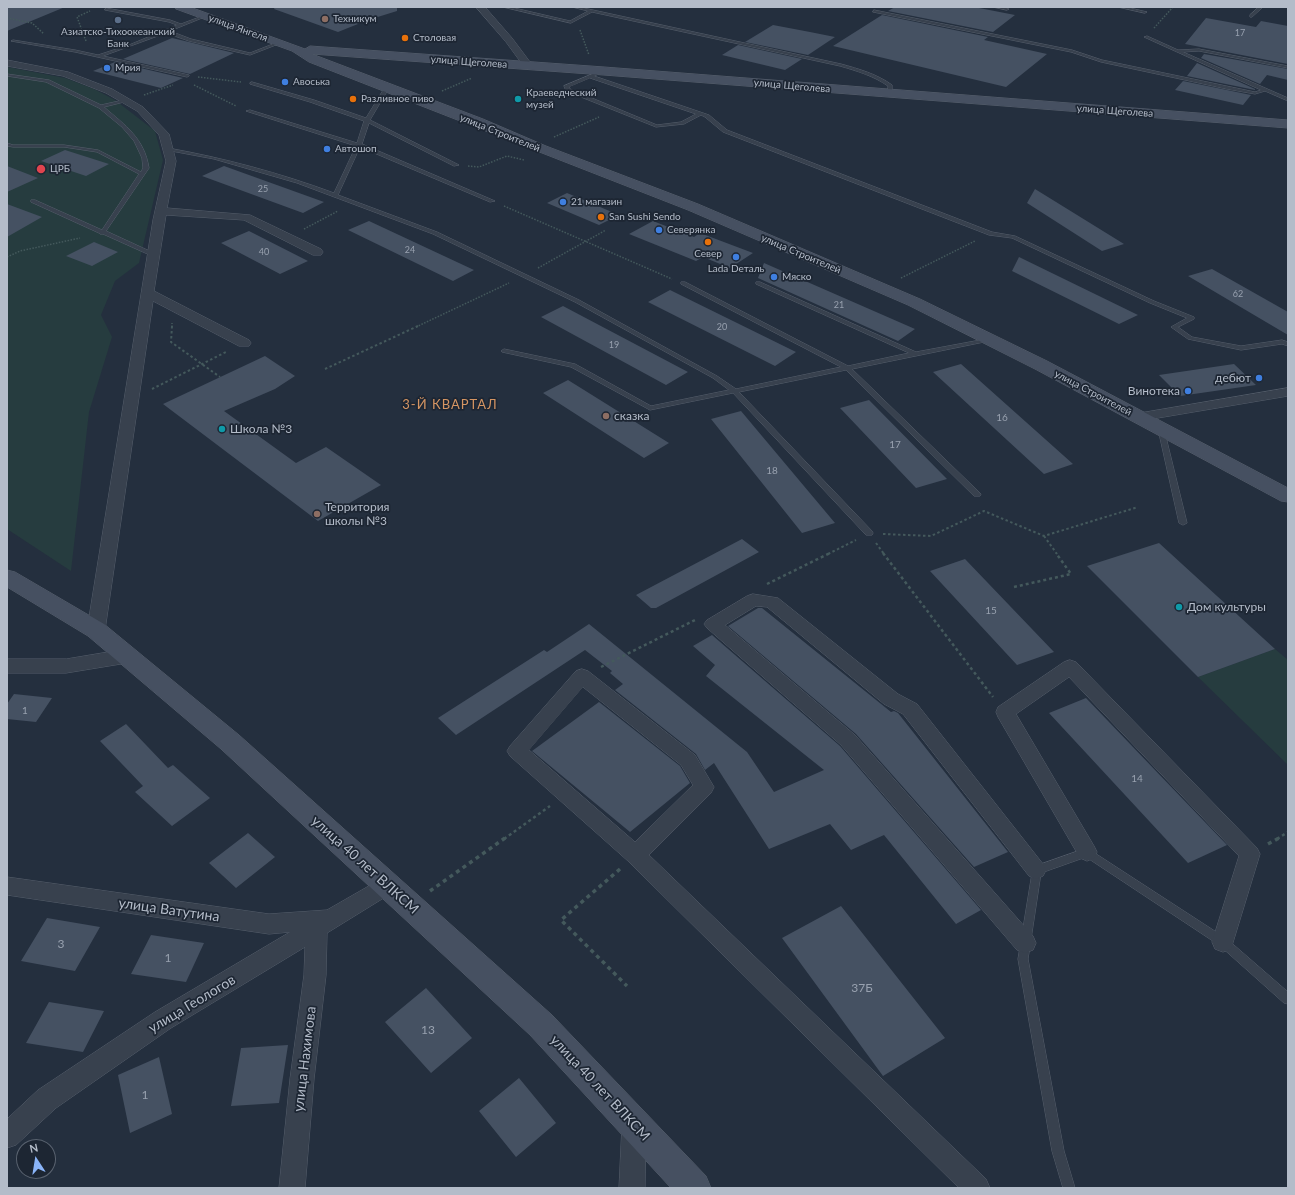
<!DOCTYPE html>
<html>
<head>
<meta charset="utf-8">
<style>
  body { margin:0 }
  #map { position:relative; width:1295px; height:1195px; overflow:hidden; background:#242f3e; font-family:Lato,sans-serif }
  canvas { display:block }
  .frame { position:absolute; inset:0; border:8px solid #b4bcc9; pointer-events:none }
  .north { position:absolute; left:16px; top:1139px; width:40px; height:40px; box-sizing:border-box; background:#1d2633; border:1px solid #59626f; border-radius:50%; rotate:348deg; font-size:11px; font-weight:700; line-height:16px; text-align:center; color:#b4bcc9 }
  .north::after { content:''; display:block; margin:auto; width:14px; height:18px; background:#8ab4f8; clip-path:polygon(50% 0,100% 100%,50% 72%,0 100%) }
</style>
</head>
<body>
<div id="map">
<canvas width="1295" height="1195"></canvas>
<div class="frame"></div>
<div class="north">N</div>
</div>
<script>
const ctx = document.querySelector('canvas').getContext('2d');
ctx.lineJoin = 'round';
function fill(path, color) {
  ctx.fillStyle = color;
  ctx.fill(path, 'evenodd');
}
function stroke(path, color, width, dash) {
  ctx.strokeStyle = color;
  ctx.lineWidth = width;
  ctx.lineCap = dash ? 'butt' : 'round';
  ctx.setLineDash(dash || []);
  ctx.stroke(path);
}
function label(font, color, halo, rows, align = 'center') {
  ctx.font = font + ' Lato,sans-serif';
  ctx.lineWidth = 3.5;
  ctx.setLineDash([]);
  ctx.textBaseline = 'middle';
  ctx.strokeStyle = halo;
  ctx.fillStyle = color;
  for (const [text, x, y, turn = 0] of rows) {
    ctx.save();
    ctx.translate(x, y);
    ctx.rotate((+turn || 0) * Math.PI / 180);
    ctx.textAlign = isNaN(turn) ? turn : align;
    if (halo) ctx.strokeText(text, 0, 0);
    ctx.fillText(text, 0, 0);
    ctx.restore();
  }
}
fill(new Path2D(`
  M 7,67 L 65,78 L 94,89 L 115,100 L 155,131 L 163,160 L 139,263 L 115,281 L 101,315 L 112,337 L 89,412 L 71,571 L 7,529 Z
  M 1275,649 L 1288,660 L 1288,765 L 1198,677 Z`), '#263c3f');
fill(new Path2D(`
  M 7,7 L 65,7 L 7,31 Z
  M 275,7 L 397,7 L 397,11 L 368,20 L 338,32 L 274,9 Z
  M 895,7 L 974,7 L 1015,15 L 993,32 L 888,11 Z
  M 882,15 L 988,37 L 984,40 L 1047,54 L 1006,87 L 833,46 Z
  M 1206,18 L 1256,27 L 1261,21 L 1288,26 L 1288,64 L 1185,44 Z
  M 773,25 L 810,32 L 835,37 L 808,55 L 745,42 Z
  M 172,38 L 189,42 L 234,53 L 190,74 L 123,59 Z
  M 738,45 L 802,59 L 785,70 L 722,55 Z
  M 1204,54 L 1288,69 L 1288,80 L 1267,75 L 1260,84 L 1201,58 Z
  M 115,62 L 183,78 L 161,88 L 93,71 Z
  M 1197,63 L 1255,89 L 1255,90 L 1187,76 Z
  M 1183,81 L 1227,90 L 1251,95 L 1243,105 L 1175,90 Z
  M 65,150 L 109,164 L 86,176 L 41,161 Z
  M 7,166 L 38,178 L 7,192 Z
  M 224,166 L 324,202 L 303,213 L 202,176 Z
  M 1035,189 L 1124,244 L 1102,251 L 1027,203 Z
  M 567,193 L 619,215 L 599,225 L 547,203 Z
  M 7,204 L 42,217 L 7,237 Z
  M 369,221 L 474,270 L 453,281 L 348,230 Z
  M 653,221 L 694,237 L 700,233 L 753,253 L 730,268 L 703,257 L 696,261 L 629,234 Z
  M 249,231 L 308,261 L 280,274 L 221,243 Z
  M 94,242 L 118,252 L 92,266 L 66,256 Z
  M 1019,257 L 1138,315 L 1119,324 L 1012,271 Z
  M 764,263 L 915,329 L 898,341 L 758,278 Z
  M 1212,269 L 1288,312 L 1288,335 L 1188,276 Z
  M 670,290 L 796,352 L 775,366 L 648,302 Z
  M 563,306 L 688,372 L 666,385 L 541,317 Z
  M 265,356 L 295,376 L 275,389 L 224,411 L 296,463 L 326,447 L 381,485 L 318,521 L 163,404 Z
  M 961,364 L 1073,464 L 1044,474 L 933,372 Z
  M 1234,364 L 1256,385 L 1180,396 L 1159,375 Z
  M 568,380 L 669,443 L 644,458 L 543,393 Z
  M 869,400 L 947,479 L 916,488 L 840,408 Z
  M 741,411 L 835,523 L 802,533 L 711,419 Z
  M 742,539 L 759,552 L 656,608 L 651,608 L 636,595 Z
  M 1159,543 L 1275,649 L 1198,677 L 1087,566 Z
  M 965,559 L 1054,652 L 1017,665 L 930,571 Z
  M 758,608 L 762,608 L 891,712 L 894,711 L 898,713 L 1008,852 L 974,867 L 856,734 L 728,626 Z
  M 589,624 L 747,752 L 774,792 L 824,770 L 706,676 L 715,665 L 693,646 L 712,635 L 840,746 L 981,910 L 956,924 L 884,835 L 851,850 L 830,824 L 769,849 L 714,763 L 705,770 L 696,754 L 615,690 L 623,684 L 610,673 L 612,671 L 585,650 L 456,735 L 438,718 L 544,650 L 547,652 Z
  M 14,694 L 52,698 L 36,722 L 7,719 L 7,704 Z
  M 1086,698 L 1155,770 L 1227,845 L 1188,863 L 1049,713 Z
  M 599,702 L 680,766 L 690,783 L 630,832 L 532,751 Z
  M 126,724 L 168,768 L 173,765 L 210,798 L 172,826 L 135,792 L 143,786 L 100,741 Z
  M 248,833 L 275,857 L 236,888 L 209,863 Z
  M 841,906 L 945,1038 L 883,1076 L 782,938 Z
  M 47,918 L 100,927 L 75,971 L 21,961 Z
  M 151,935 L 204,943 L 186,982 L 131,974 Z
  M 426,988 L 472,1038 L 431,1073 L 385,1022 Z
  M 49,1002 L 104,1011 L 83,1052 L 26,1043 Z
  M 288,1045 L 279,1103 L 231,1106 L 241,1048 Z
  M 159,1057 L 172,1114 L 130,1133 L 118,1075 Z
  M 519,1078 L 556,1123 L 516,1157 L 479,1111 Z`), '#455162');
const lane = new Path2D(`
  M 503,7 L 510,7 L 570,21 L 588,11 L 572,7 L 579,7 L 841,64 C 859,69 877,74 892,85 L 892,94 L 888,95 L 888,86 C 874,76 857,71 840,66 L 592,12 L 571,23 Z
  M 993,7 L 1002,7 L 1009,9 L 1007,10 Z
  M 1118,7 L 1126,7 L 1147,12 L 1145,13 Z
  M 1259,7 L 1263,7 L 1252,17 L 1250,17 L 1250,15 Z
  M 106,8 L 170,20 L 181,24 L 205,15 L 205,17 L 202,18 L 170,31 L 191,39 L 250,53 L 278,42 L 281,43 L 250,55 L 189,41 L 166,33 L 103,56 L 189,75 L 189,76 L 187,77 L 75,52 L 11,41 L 13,40 L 75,50 L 98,55 L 129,45 L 177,25 L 169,22 L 105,10 Z
  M 874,10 L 1072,50 L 1102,60 L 1255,92 L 1261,90 L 1144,37 L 1147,36 L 1178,50 L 1199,49 L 1288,66 L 1288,68 L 1199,51 L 1183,52 L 1288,98 L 1288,101 L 1265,91 L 1255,94 L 1227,89 L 1101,62 L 1071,52 L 873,12 Z
  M 602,70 L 606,71 L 594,76 L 709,115 L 727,130 L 992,232 L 1015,236 L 1154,301 L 1194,317 L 1194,319 L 1178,327 L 1192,337 L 1241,346 L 1282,340 L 1288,342 L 1288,346 L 1282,344 L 1241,350 L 1188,339 L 1171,327 L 1187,318 L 1150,303 L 1012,238 L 989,235 L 723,132 L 705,117 L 701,115 L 684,124 L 656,127 L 566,91 L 564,86 ZM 590,78 L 696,114 L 681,122 L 657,125 L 570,89 L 569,87 Z
  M 7,74 L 49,80 L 101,105 L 128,99 L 128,101 L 104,107 C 126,126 144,138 149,168 L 106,231 L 156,254 L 156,256 L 152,256 L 103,234 L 100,234 L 99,233 L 31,202 L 31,200 L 35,200 L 102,230 L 139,174 L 97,152 L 64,147 L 13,147 L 7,146 L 7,143 L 13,145 L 64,145 L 98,150 L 141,172 L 143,168 L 142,158 L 134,141 L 122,127 L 99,108 L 46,82 L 7,76 Z
  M 252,82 L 314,100 L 366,118 L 385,87 L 389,87 L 389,88 L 370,120 L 459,165 L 454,166 L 369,123 L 362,144 L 495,201 L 490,202 L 360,147 L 338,195 L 437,232 L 579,300 L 717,376 L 736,389 L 841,367 L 681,284 L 681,282 L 685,282 L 848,366 L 909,353 L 756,284 L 756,282 L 760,282 L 916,352 L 991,338 L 991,340 L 989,341 L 852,369 L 981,494 L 980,496 L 974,496 L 846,370 L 739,392 L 872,531 L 873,533 L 872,535 L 866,535 L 733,393 L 650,410 L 571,367 L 502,352 L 501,351 L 504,349 L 575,364 L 651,406 L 729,390 L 713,378 L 575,302 L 433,234 L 297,183 L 214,159 L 166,150 L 166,149 L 168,148 C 224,158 280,173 334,193 L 356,146 L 246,111 L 250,110 L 357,143 L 364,121 L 310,102 L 250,84 L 250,83 Z
  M 1161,427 L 1164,429 L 1187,523 L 1183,525 L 1179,523 L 1158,429 Z
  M 1087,848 L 1227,939 L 1288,992 L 1288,1004 L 1284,1003 L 1219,945 L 1086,857 L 1041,873 L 1028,959 L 1064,1151 L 1075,1188 L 1063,1188 L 1052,1151 L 1018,959 L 1033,867 Z`);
const street = new Path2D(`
  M 476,7 L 485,7 L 512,38 L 533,66 L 531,68 L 525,68 L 506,42 Z
  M 7,60 L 68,72 L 112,89 L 143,107 L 169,134 L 176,161 L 167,208 L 250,215 L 321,249 L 323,252 L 321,255 L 313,255 L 244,220 L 166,215 L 154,291 L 249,340 L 251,343 L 249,346 L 239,346 L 153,301 L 105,630 L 102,634 L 96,636 L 90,634 L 87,630 L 153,220 L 166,161 L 159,135 L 137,111 L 106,93 L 63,76 L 7,66 Z
  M 1288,388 L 1288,396 L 1140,421 L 1135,420 L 1133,417 L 1135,414 L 1140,413 Z
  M 753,594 L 778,598 L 898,694 L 917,704 L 1043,864 L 1046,870 L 1043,876 L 1036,879 L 1029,876 L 903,714 L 884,704 L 767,607 L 756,606 L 725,625 L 855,735 L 1033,936 L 1036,943 L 1033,950 L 1025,953 L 1017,950 L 841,745 L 707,628 L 704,624 L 707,620 L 747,596 Z
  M 127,649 L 133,651 L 136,656 L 133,661 L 127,663 L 66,673 L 7,673 L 7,659 L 66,659 Z
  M 1070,660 L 1076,662 L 1257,848 L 1260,854 L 1231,949 L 1223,952 L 1215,949 L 1212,942 L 1239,856 L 1069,677 L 1016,714 L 1094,846 L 1097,852 L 1094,858 L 1087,861 L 1080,858 L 998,717 L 996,712 L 998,707 L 1064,662 Z
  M 582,669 L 588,671 L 695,755 L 714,787 L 711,793 L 649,855 L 986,1179 L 990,1188 L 959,1188 L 628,861 L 510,756 L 507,751 L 510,746 L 576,671 ZM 583,687 L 681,765 L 693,785 L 635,842 L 529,750 Z
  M 388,876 L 395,879 L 399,885 L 395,891 L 327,933 L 326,975 L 314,1079 L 305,1188 L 279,1188 L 290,1079 L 304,975 L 305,947 L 171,1028 L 56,1108 L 16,1145 L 7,1148 L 7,1119 L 38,1090 L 155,1012 L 290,932 L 269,934 L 7,895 L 7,877 L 269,914 L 327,910 L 381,879 Z
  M 634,1113 L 643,1116 L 646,1125 L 645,1188 L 619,1188 L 622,1125 L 625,1116 Z`);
const secondary = new Path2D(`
  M 175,7 L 190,7 L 305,49 L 310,46 L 604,67 L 1288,120 L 1288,128 L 604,75 L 312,54 L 483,119 L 546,146 L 698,204 L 920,299 L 1047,361 L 1288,488 L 1288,502 L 1281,501 L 1035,369 L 908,305 L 688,210 L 309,62 L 292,51 L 176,9 Z
  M 7,570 L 15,572 L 104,624 L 239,735 L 552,1015 L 706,1176 L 711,1188 L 671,1188 L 530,1035 L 221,749 L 88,636 L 7,587 Z`);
stroke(lane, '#565f6c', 1);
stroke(street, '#565f6c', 1);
stroke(secondary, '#565f6c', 1);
stroke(new Path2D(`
  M 7,18 L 32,23 L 44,34
  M 1154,28 L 1173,7
  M 580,30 L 589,55
  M 86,41 L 77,17 L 90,11
  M 198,77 L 241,82
  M 194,85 L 236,106
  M 442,91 L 472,78
  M 144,95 L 173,85
  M 554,137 L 599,117
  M 468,166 L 479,167 L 507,156 L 524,160
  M 504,206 L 672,279
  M 304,229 L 338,211
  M 7,257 L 20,251 L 80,238
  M 538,268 L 606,230
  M 901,278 L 975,241
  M 172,327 L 172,323
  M 416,327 L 509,283`), '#44595c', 1.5, [1.5, 1.5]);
stroke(new Path2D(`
  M 172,326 L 171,342 L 220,377
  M 325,369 L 418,326
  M 152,389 L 226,352
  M 883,534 L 931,536 L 984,511 L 1044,536 L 1138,507
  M 1044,536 L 1057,554
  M 876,543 L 884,554
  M 828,554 L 856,540`), '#44595c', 2, [2.5, 2.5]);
stroke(new Path2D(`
  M 883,553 L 993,697
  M 767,584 L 830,553
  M 1014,587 L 1071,574 L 1056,553
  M 601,667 L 695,620
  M 504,839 L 550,806
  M 1277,839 L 1288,832`), '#44595c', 2.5, [3, 3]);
stroke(new Path2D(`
  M 1268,844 L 1279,838
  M 620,869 L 561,920 L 627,986
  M 430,891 L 505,838`), '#44595c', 3.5, [4, 4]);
fill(lane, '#38414e');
fill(street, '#38414e');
fill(secondary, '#465061');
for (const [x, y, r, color] of [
  [325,19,4,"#8d6e63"],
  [118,20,4,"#5c6f8a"],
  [405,38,4,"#e8710a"],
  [107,68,4,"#3f7fe0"],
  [285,82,4,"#3f7fe0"],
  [353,99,4,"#e8710a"],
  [518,99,4,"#0f9aa8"],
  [327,149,4,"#3f7fe0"],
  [41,169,5,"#e0444e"],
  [563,202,4,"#3f7fe0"],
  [601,217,4,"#e8710a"],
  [659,230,4,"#3f7fe0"],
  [708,242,4,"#e8710a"],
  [736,257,4,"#3f7fe0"],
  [774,277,4,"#3f7fe0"],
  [1259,378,4,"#3f7fe0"],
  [1188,391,4,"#3f7fe0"],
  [606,416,4,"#8d6e63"],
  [222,429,4,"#0f9aa8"],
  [317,514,4,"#8d6e63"],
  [1179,607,4,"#0f9aa8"]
]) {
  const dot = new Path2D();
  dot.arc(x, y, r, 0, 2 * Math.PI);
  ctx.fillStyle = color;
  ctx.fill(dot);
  stroke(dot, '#1d2633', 1.5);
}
label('9px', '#98a1af', null, [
  ["17",1240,33],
  ["25",263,189],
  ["24",410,250],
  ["40",264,252],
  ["62",1238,294],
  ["21",839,305],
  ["20",722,327],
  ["19",614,345]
]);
label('10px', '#b4bcc9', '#1d2633', [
  ["Техникум",333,19],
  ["Азиатско-Тихоокеанский",118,32,"center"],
  ["Банк",118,44,"center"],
  ["Столовая",413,38],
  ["Мрия",115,68],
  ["Авоська",293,82],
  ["Краеведческий",526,93],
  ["музей",526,105],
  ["Разливное пиво",361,99],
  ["Автошоп",335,149],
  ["ЦРБ",50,169],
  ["21 магазин",571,202],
  ["San Sushi Sendo",609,217],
  ["Северянка",667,230],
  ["Север",708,254,"center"],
  ["Lada Dеталь",736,269,"center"],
  ["Мяско",782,277]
], 'left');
label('10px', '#b4bcc9', '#1d2633', [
  ["улица Янгеля",238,28,20],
  ["улица Щеголева",469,62,4],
  ["улица Щеголева",792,86,5],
  ["улица Щеголева",1115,111,4],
  ["улица Строителей",500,133,22],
  ["улица Строителей",801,254,23],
  ["улица Строителей",1093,393,28]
]);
label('10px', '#98a1af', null, [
  ["16",1002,418],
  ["17",895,445],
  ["18",772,471],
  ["15",991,611],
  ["1",25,711],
  ["14",1137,779]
]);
label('12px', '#b4bcc9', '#1d2633', [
  ["дебют",1251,378,"right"],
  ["Винотека",1180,391,"right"],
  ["сказка",614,416],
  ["Школа №3",230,429],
  ["Территория",325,507],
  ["школы №3",325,521],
  ["Дом культуры",1187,607]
], 'left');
label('12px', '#98a1af', null, [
  ["3",61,944],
  ["1",168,958],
  ["37Б",862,988],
  ["13",428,1030],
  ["1",145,1095]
]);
ctx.letterSpacing = '1px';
label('13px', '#d59563', '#1d2633', [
  ["3-Й КВАРТАЛ",450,405]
]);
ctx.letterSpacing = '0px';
label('14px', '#b4bcc9', '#1d2633', [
  ["улица 40 лет ВЛКСМ",365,865,42],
  ["улица Ватутина",169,910,8],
  ["улица Геологов",192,1004,-31],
  ["улица Нахимова",305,1059,-83],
  ["улица 40 лет ВЛКСМ",600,1088,47]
]);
</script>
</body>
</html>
